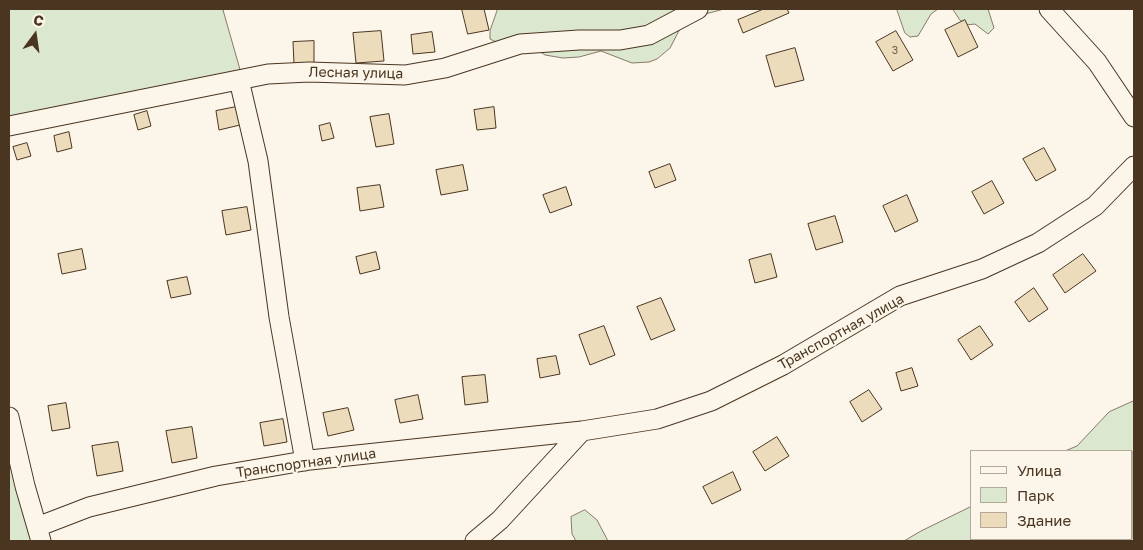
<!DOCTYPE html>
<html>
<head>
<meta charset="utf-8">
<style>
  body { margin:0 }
  #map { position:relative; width:1143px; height:550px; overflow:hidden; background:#fbf6e9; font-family:"Golos Text",sans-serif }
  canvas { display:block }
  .frame { position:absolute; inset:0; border:10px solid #4a3520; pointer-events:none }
  .legend { position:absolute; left:970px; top:450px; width:162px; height:90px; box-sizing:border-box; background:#fbf6e9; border:1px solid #b4a999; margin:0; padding:6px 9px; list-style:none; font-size:15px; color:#4a3520 }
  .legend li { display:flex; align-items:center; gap:10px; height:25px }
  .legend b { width:25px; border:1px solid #b4a999 }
  .north { position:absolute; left:10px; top:10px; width:50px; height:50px; -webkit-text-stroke:4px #fbf6e9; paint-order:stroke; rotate:14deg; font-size:14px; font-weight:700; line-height:20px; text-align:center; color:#4a3520 }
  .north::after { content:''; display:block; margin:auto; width:18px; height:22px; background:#4a3520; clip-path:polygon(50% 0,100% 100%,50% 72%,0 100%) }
</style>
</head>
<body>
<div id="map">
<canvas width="1143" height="550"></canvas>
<div class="frame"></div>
<ul class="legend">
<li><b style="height:6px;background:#fbf6e9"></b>Улица</li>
<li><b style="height:14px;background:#dce7d0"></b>Парк</li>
<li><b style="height:14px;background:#ecdcbc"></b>Здание</li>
</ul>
<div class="north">С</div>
</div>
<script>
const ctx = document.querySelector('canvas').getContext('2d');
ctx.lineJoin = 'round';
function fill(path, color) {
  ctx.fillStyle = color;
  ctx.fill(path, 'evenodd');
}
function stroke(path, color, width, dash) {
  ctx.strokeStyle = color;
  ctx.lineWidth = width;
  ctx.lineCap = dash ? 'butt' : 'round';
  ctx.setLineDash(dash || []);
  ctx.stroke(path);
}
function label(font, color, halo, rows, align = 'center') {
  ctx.font = font + ' "Golos Text",sans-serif';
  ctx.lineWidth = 4;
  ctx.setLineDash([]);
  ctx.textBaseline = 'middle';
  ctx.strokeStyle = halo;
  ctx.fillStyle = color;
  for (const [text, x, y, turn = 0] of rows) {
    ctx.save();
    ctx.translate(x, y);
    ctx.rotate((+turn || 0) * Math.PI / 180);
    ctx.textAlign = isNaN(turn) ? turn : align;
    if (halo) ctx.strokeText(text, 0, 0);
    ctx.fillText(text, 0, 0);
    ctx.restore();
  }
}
const green = new Path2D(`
  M 9,9 L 226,9 L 223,10 L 245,87 L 9,131 Z
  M 498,9 L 724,9 L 698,16 L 682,25 L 670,48 L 657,59 L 649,62 L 632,63 L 601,51 L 579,57 L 563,58 L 545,55 L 530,45 L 498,43 L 490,39 L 490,31 Z
  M 897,9 L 938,9 L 931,14 L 918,36 L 910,37 L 905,33 Z
  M 953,9 L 988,9 L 994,28 L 988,34 L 975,24 L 966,25 L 960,20 Z
  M 1134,401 L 1134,541 L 904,541 L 921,531 L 972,506 L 972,539 L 1132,539 L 1132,451 L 1065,451 L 1077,446 L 1109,412 Z
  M 9,417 L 41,541 L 9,541 Z
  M 585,510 L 597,520 L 608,541 L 576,541 L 572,534 L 571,517 Z`);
fill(green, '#dce7d0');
stroke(green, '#887966', 1);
const building = new Path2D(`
  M 462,9 L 484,9 L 489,30 L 468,34 Z
  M 764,9 L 787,9 L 789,13 L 743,33 L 738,20 Z
  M 965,20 L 978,47 L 958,57 L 945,30 Z
  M 381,31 L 384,61 L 356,63 L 353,33 Z
  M 896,31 L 913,60 L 893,71 L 876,42 Z
  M 432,32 L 435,52 L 413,54 L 411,35 Z
  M 314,41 L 314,63 L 294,64 L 293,42 Z
  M 795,48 L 804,80 L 775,87 L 766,56 Z
  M 236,107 L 240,125 L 219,130 L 216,111 Z
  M 494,107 L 496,128 L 477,130 L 474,110 Z
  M 147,111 L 151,126 L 138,130 L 134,115 Z
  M 389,114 L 394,144 L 376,147 L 370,117 Z
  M 330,123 L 334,138 L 322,141 L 319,126 Z
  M 69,132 L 72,148 L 57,152 L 54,136 Z
  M 27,143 L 31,156 L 17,160 L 13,147 Z
  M 1044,148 L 1056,170 L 1036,181 L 1023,159 Z
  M 670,164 L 676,180 L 655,188 L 649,172 Z
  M 463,165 L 468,190 L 441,195 L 436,170 Z
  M 992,181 L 1004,203 L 984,214 L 972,192 Z
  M 380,185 L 384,207 L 360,211 L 357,188 Z
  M 566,187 L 572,205 L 550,213 L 543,195 Z
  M 907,195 L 918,221 L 895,232 L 883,206 Z
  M 247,207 L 251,230 L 226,235 L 222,211 Z
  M 835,216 L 843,242 L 816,250 L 808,224 Z
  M 82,249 L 86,269 L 62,274 L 58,254 Z
  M 376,252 L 380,269 L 360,274 L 356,257 Z
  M 771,254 L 777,277 L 755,283 L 749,260 Z
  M 1083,254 L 1096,271 L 1065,293 L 1053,275 Z
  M 187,277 L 191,294 L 171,298 L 167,281 Z
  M 1034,288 L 1048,309 L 1029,322 L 1015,302 Z
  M 661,298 L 675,330 L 651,340 L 637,307 Z
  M 604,326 L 615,355 L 590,365 L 579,335 Z
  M 980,326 L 993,345 L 971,360 L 958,340 Z
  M 556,356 L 560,374 L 540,378 L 537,359 Z
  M 912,368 L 918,386 L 901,391 L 896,373 Z
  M 485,375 L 488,402 L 465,405 L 462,377 Z
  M 869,390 L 882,409 L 862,422 L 850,402 Z
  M 418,395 L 423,419 L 400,423 L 395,400 Z
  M 66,403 L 70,428 L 52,431 L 48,406 Z
  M 348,408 L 354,430 L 328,436 L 323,413 Z
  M 283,419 L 287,442 L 264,446 L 260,423 Z
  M 192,427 L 197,458 L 172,463 L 166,431 Z
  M 777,437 L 789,456 L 765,471 L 753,452 Z
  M 118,442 L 123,471 L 97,476 L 92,446 Z
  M 733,472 L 741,490 L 712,504 L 703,487 Z`);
fill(building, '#ecdcbc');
stroke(building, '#4a3520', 1);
const minor = new Path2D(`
  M 1049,9 L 1097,62 L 1134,117
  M 239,80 L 258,161 L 279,317 L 305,461
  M 9,126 L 268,74 L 309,72 L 405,75 L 445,68 L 520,44 L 579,40 L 620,40 L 649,35 L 698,9
  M 9,417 L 25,486 L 41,541
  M 37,527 L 89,507 L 216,476 L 310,460 L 582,431 L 657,419 L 711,401 L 783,365 L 900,296 L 982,269 L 1038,243 L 1095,206 L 1134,166
  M 475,541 L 500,520 L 582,431`);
stroke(minor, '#4a3520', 21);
stroke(minor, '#fbf6e9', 19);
label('11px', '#725f47', null, [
  ["3",895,51]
]);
label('14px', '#4a3520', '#fbf6e9', [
  ["Лесная улица",356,73,1],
  ["Транспортная улица",841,332,-29],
  ["Транспортная улица",306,463,-8]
]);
</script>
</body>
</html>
